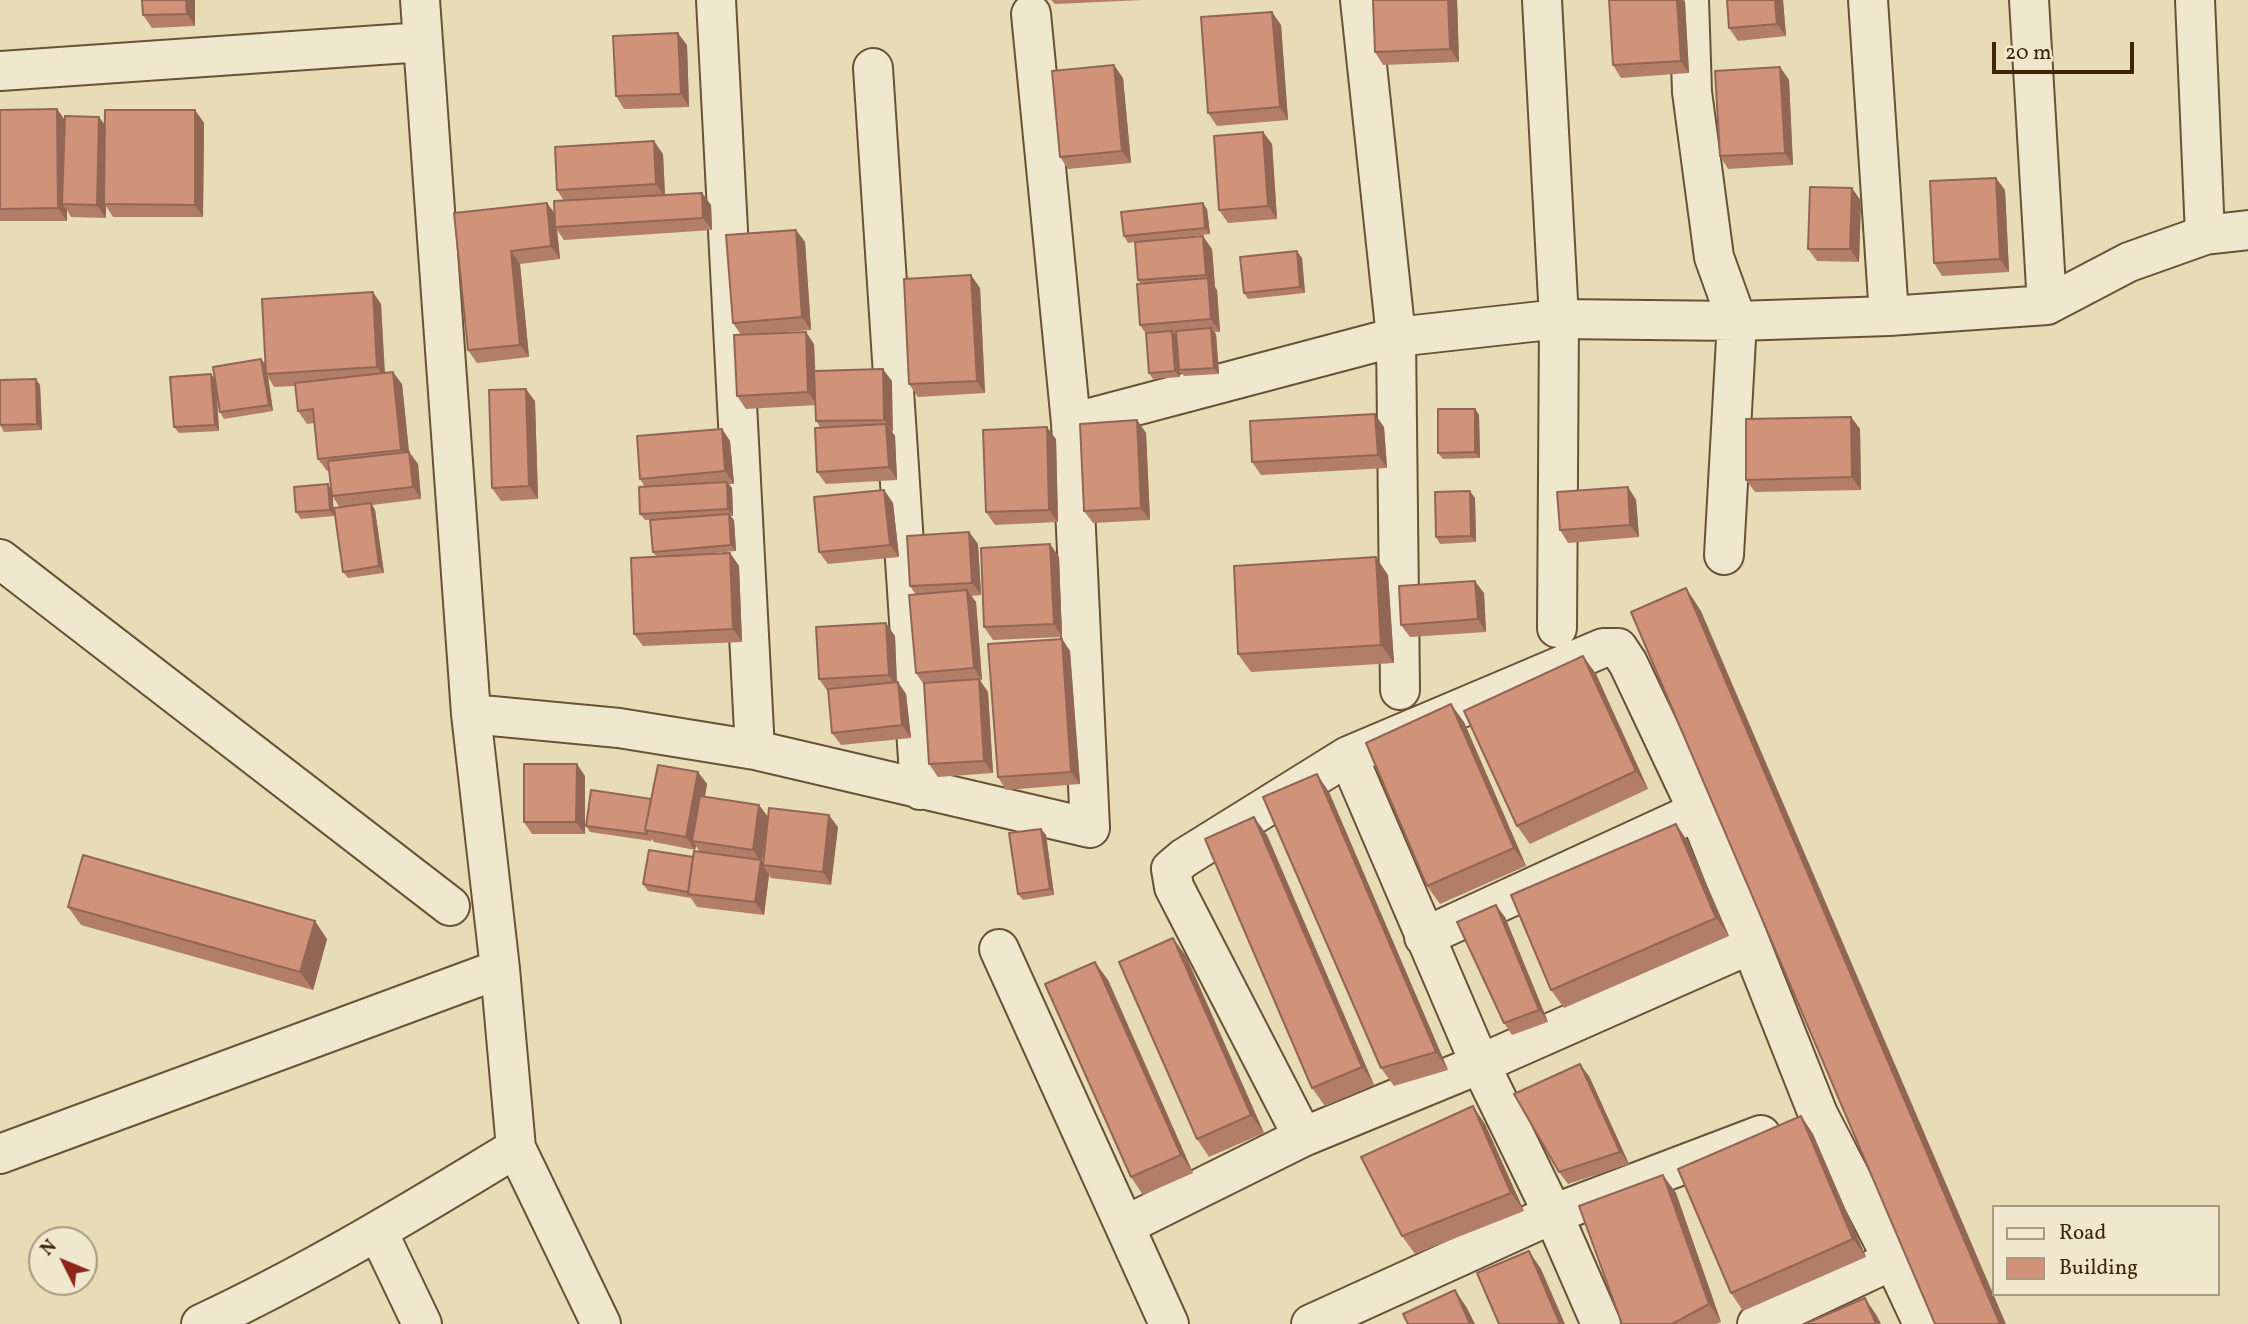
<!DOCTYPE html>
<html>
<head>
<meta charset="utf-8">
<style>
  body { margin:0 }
  #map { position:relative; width:2248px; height:1324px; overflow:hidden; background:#e7dcb5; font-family:Vollkorn,serif }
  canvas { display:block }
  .legend { position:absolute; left:1992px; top:1205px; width:228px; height:91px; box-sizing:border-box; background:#efe8cf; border:2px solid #a99a80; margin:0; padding:9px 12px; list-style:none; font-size:21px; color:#3f240a }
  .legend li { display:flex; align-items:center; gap:14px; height:35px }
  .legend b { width:35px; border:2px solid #a99a80 }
  .north { position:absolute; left:28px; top:1226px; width:70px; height:70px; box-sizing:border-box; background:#efe8cf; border:2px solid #a99a80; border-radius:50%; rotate:313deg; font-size:19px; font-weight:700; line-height:28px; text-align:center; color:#3f240a }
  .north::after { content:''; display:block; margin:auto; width:24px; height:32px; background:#8f2418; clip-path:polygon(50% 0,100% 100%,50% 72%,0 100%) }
  .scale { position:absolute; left:1992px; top:42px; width:142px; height:32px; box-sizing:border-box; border:4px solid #3f240a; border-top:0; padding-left:9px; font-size:21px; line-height:24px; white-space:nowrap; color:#3f240a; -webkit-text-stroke:5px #efe8cf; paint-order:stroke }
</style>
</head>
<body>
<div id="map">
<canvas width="2248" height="1324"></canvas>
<ul class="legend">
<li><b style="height:9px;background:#efe8cf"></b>Road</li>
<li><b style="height:19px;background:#d09278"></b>Building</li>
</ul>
<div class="north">N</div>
<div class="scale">20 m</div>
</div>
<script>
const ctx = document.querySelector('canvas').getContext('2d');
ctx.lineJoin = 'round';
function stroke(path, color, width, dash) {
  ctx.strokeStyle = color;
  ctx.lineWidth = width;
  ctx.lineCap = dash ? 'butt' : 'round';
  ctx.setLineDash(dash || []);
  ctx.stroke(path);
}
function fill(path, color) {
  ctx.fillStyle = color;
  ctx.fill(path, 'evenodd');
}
const minor = new Path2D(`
  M 420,0 L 471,714 L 500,969 L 516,1148 L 601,1324
  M 716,0 L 755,750
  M 1360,0 L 1396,337 L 1400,690
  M 1542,0 L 1559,319 L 1557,628
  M 1689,0 L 1692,92 L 1714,257 L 1737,321 L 1724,555
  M 1868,0 L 1889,316
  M 2029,0 L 2047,305
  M 2195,0 L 2205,235
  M 873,68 L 920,790
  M 0,71 L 423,42
  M 1071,423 L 1396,337 L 1559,319 L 1737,321 L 1889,316 L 2047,305 L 2129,262 L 2205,235 L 2248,230
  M 0,559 L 450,906
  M 471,714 L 619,728 L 755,750 L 1090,828 L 1071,423 L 1031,14
  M 1348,756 L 1480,1064 L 1553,1214 L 1601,1324
  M 1424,937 L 1698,811
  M 999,949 L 1169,1324
  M 1303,1137 L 1174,887 L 1171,869 L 1184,858 L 1348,756 L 1603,648 L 1618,648 L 1628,663 L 1698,811 L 1818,1114 L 1893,1260 L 1923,1324
  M 0,1154 L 500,969
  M 1126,1225 L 1303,1137 L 1480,1064 L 1749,945
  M 378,1232 L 422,1324
  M 201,1324 C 310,1273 413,1211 516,1148
  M 1311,1324 L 1553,1214 L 1761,1135
  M 1757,1324 L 1893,1260`);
stroke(minor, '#695235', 42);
stroke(minor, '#efe8cf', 38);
fill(new Path2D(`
  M 142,0 L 195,0 L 195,26 L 152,28 L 143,15 Z
  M 1051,0 L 1143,0 L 1055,4 Z
  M 1457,0 L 1459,62 L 1383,65 L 1375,52 Z
  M 1609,0 L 1684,0 L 1685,2 L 1689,73 L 1621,78 L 1613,65 Z
  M 1783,0 L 1786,36 L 1738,41 L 1729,28 Z
  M 1281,25 L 1288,120 L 1217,126 L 1208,113 Z
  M 687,45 L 689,107 L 624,109 L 616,96 Z
  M 1780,67 L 1789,80 L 1793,165 L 1728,169 L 1720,156 Z
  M 1123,78 L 1131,163 L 1068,169 L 1060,157 Z
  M 57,109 L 65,120 L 105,124 L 195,110 L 204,123 L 203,217 L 113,217 L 106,206 L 106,218 L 71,217 L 67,210 L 67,221 L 0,221 L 0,110 Z
  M 1263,132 L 1272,144 L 1277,219 L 1228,223 L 1219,210 Z
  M 663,154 L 665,195 L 702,193 L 711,205 L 712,230 L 564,240 L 557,230 L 560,259 L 520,264 L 529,357 L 477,363 L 468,350 L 454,213 L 554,214 L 564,201 L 557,190 Z
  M 2005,190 L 2009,272 L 1942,276 L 1934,263 Z
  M 1861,201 L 1859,262 L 1817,261 L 1808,249 Z
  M 1207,209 L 1210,234 L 1136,242 L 1212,249 L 1215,287 L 1217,290 L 1220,332 L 1214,332 L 1216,334 L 1219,374 L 1184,376 L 1179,370 L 1177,335 L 1175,335 L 1177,337 L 1180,377 L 1153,379 L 1149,373 L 1146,334 L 1140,325 L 1140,283 L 1138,280 L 1135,242 L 1128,243 L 1124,236 Z
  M 796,230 L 805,242 L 811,330 L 759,334 L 814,344 L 815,370 L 892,381 L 892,432 L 895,436 L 897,480 L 826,484 L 817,472 L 821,428 L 816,421 L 816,405 L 746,409 L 737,396 L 741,335 L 733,323 Z
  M 1302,258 L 1305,293 L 1248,299 L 1244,293 Z
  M 980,288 L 985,393 L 918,397 L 909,384 Z
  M 381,304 L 385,373 L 402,384 L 409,452 L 418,464 L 421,499 L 372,505 L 375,510 L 384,573 L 348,578 L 343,572 L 340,508 L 333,497 L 334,516 L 301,519 L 296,512 L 331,489 L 329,471 L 327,471 L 318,459 L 314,423 L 307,424 L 298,411 L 295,386 L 274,387 L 268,377 L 273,411 L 224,419 L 220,412 L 216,386 L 219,431 L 179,433 L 174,427 L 215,379 L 265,364 Z
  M 40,385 L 42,430 L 4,432 L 0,425 Z
  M 535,401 L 538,499 L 501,501 L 492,488 Z
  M 1475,409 L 1479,415 L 1480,458 L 1443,459 L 1438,453 Z
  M 1851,417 L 1860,429 L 1861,490 L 1755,492 L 1746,480 Z
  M 1137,420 L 1146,433 L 1150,520 L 1093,523 L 1084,511 Z
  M 1384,427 L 1387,468 L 1261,475 L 1252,462 Z
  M 722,429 L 730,441 L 734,484 L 729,484 L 732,488 L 733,516 L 730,516 L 734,520 L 736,551 L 691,555 L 730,553 L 739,566 L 742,642 L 643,646 L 634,634 L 657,557 L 653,552 L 661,519 L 645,520 L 640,514 L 645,487 L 640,479 Z
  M 1056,439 L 1058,522 L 995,525 L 986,512 Z
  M 1628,487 L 1636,500 L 1639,537 L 1568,543 L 1560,530 Z
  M 884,490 L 893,503 L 899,557 L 828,564 L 819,552 Z
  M 1475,498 L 1476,542 L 1440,544 L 1436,537 Z
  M 969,532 L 978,544 L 981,595 L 971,596 L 976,602 L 982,680 L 980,681 L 988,692 L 993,773 L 938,777 L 929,764 L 924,685 L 916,673 L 916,595 L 910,586 Z
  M 1050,544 L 1059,557 L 1062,637 L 993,640 L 984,627 Z
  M 1388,575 L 1394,663 L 1251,672 L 1238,654 Z
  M 1484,593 L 1486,632 L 1410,637 L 1401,625 Z
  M 895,636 L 897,682 L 906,694 L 911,738 L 841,745 L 832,733 L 828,692 L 819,679 Z
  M 1062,639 L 1070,651 L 1080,784 L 1006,790 L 998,777 Z
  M 1583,656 L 1596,674 L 1648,789 L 1530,844 L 1517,826 Z
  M 1464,722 L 1526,866 L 1440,904 L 1427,886 Z
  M 698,772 L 707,784 L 705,797 L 759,805 L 768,817 L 838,827 L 831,885 L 771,878 L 769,875 L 764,915 L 697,907 L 691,898 L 648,891 L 643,884 L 693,857 L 700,852 L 696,846 L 695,850 L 654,842 L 652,839 L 651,841 L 590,832 L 586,826 L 651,799 ZM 768,817 L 763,863 L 762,861 Z
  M 585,776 L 585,834 L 532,834 L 524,822 Z
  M 1329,792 L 1448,1070 L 1394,1086 L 1381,1068 Z
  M 1676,824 L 1688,842 L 1729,936 L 1564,1008 L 1551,990 Z
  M 1041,829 L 1046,835 L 1054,895 L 1023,900 L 1018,894 Z
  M 1267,835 L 1374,1085 L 1325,1106 L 1312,1088 Z
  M 68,907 L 327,939 L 313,990 L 81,925 Z
  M 1505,917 L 1548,1022 L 1512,1035 L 1504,1023 Z
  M 1186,956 L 1264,1133 L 1209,1157 L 1197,1139 Z
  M 1108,980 L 1193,1173 L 1143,1195 L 1131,1177 Z
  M 1589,1076 L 1629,1164 L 1568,1184 L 1559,1172 Z
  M 1801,1116 L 1813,1134 L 1866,1257 L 1743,1311 L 1731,1293 Z
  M 1485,1124 L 1524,1211 L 1415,1254 L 1402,1236 Z
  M 1676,1193 L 1721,1322 L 1717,1324 L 1622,1324 Z`), '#b37e67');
fill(new Path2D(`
  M 186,0 L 195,0 L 195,26 L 187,14 Z
  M 1448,0 L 1457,0 L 1459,62 L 1450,49 Z
  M 1677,0 L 1684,0 L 1685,2 L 1689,73 L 1681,61 Z
  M 1775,0 L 1783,0 L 1786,36 L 1777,24 Z
  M 1272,12 L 1281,25 L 1288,120 L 1280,107 Z
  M 678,33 L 687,45 L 689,107 L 681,94 Z
  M 1114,65 L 1123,78 L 1131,163 L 1122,151 Z
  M 1780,67 L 1789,80 L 1793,165 L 1785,153 Z
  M 57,109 L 66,122 L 62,204 L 67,210 L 67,221 L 58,208 Z
  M 195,110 L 204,123 L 203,217 L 195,205 Z
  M 99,117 L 108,129 L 104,204 L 106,206 L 106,218 L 97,205 Z
  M 1263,132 L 1272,144 L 1277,219 L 1268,206 Z
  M 654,141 L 663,154 L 665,197 L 656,184 Z
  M 1996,178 L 2005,190 L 2009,272 L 2000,259 Z
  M 1852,188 L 1861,201 L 1859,262 L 1850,249 Z
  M 702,193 L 711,205 L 712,230 L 703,218 Z
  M 547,203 L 556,215 L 555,227 L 557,230 L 560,259 L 551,246 Z
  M 1203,203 L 1207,209 L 1210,234 L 1205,228 Z
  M 796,230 L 805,242 L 811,330 L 802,317 Z
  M 1203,236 L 1212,249 L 1215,287 L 1217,290 L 1220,332 L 1211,319 L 1208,279 L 1206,275 Z
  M 511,251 L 520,264 L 529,357 L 520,345 Z
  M 1297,251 L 1302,258 L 1305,293 L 1300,287 Z
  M 971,275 L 980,288 L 985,393 L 977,381 Z
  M 373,292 L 381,304 L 385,380 L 377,367 Z
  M 1211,328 L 1216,334 L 1219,374 L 1214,368 Z
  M 1172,331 L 1177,337 L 1180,377 L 1175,371 Z
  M 806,332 L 814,344 L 817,405 L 808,392 Z
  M 261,359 L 266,365 L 266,374 L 268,377 L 273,411 L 269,405 Z
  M 883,369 L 892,381 L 893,432 L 884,420 Z
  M 393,372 L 402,384 L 409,452 L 418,464 L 421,499 L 413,487 L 410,462 L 401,450 Z
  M 211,374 L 216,380 L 219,431 L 215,425 Z
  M 36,379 L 40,385 L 42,430 L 37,424 Z
  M 526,389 L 535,401 L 538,499 L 529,486 Z
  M 1475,409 L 1479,415 L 1480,458 L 1475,452 Z
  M 1375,414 L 1384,427 L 1387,468 L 1378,455 Z
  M 1851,417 L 1860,429 L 1861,490 L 1852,477 Z
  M 1137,420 L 1146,433 L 1150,520 L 1141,508 Z
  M 886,424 L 895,436 L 897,480 L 889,467 Z
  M 1047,427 L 1056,439 L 1058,522 L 1049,510 Z
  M 722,429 L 730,441 L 734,484 L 725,471 Z
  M 727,482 L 732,488 L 733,516 L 728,509 Z
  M 328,484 L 332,491 L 334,516 L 330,510 Z
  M 1628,487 L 1636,500 L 1639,537 L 1630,525 Z
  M 884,490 L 893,503 L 899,557 L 890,545 Z
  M 1470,491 L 1475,498 L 1476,542 L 1471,536 Z
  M 371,503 L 375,510 L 384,573 L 379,566 Z
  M 729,514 L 734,520 L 736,551 L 731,545 Z
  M 969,532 L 978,544 L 981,595 L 972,583 Z
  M 1050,544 L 1059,557 L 1062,637 L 1054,624 Z
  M 730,553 L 739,566 L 742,642 L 733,629 Z
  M 1376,557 L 1388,575 L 1394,663 L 1381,645 Z
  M 1475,581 L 1484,593 L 1486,632 L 1478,619 Z
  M 1686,588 L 1701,611 L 2006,1324 L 2000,1324 Z
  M 967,590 L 976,602 L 982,680 L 974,668 Z
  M 886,623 L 895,636 L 897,688 L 889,675 Z
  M 1062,639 L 1070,651 L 1080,784 L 1071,772 Z
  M 1583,656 L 1596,674 L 1648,789 L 1636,771 Z
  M 979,679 L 988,692 L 993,773 L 984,761 Z
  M 898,682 L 906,694 L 911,738 L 902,725 Z
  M 1451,704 L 1464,722 L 1526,866 L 1514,848 Z
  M 577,764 L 585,776 L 585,834 L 576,822 Z
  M 698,772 L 707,784 L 697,842 L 692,841 L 696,846 L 695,850 L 686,837 Z
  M 1317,774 L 1329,792 L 1448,1070 L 1436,1052 Z
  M 759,805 L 768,817 L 762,861 L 765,866 L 763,865 L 769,875 L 764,915 L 755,902 L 760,861 L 753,850 Z
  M 829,815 L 838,827 L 831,885 L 823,872 Z
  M 1254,817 L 1267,835 L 1374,1085 L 1362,1067 Z
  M 1676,824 L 1688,842 L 1729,936 L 1716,918 Z
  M 1041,829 L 1046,835 L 1054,895 L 1050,889 Z
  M 1496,905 L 1505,917 L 1548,1022 L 1539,1010 Z
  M 315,921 L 327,939 L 313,990 L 300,972 Z
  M 1173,938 L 1186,956 L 1264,1133 L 1251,1115 Z
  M 1095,962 L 1108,980 L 1193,1173 L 1181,1155 Z
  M 1580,1064 L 1589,1076 L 1629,1164 L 1620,1152 Z
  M 1473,1106 L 1485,1124 L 1524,1211 L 1511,1193 Z
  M 1801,1116 L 1813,1134 L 1866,1257 L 1853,1239 Z
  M 1663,1175 L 1676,1193 L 1721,1322 L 1709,1304 Z
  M 1529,1251 L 1541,1269 L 1565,1324 L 1560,1324 Z
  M 1455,1290 L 1467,1308 L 1475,1324 L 1470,1324 Z
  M 1865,1298 L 1877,1316 L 1881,1324 L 1876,1324 Z`), '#926654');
const building = new Path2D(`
  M 142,0 L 186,0 L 187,14 L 143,15 Z
  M 1373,0 L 1448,0 L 1450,49 L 1375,52 Z
  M 1609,0 L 1677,0 L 1681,61 L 1613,65 Z
  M 1727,0 L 1775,0 L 1777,24 L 1729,28 Z
  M 1272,12 L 1280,107 L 1208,113 L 1201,17 Z
  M 678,33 L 681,94 L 616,96 L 613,36 Z
  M 1114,65 L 1122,151 L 1060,157 L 1052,71 Z
  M 1780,67 L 1785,153 L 1720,156 L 1715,71 Z
  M 57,109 L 58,208 L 0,209 L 0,110 Z
  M 105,110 L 195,110 L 195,205 L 104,204 Z
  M 65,116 L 99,117 L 97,205 L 62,204 Z
  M 1263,132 L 1268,206 L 1219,210 L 1214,136 Z
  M 654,141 L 656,184 L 557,190 L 555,147 Z
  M 1996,178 L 2000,259 L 1934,263 L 1930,181 Z
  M 1810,187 L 1852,188 L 1850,249 L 1808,249 Z
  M 702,193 L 703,218 L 555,227 L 554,201 Z
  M 547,203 L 551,246 L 511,251 L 520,345 L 468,350 L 454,213 Z
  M 1203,203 L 1205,228 L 1124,236 L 1121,212 Z
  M 796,230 L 802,317 L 733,323 L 726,235 Z
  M 1203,236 L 1206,275 L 1138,280 L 1135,242 Z
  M 1297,251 L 1300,287 L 1244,293 L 1240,257 Z
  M 971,275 L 977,381 L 909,384 L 904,279 Z
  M 1208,278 L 1211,319 L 1140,325 L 1137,284 Z
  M 373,292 L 377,367 L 266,374 L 262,299 Z
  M 1211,328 L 1214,368 L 1179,370 L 1176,331 Z
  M 1172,331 L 1175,371 L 1149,373 L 1146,333 Z
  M 806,332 L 808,392 L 737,396 L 734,335 Z
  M 261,359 L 269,405 L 220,412 L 213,367 Z
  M 883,369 L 884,420 L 816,421 L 814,371 Z
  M 393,372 L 401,450 L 318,459 L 313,409 L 298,411 L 295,383 Z
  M 211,374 L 215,425 L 174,427 L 170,377 Z
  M 36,379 L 37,424 L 0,425 L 0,380 Z
  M 526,389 L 529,486 L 492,488 L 489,390 Z
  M 1438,409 L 1475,409 L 1475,452 L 1438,453 Z
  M 1375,414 L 1378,455 L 1252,462 L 1250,421 Z
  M 1851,417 L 1852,477 L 1746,480 L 1746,419 Z
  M 1137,420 L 1141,508 L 1084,511 L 1080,424 Z
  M 886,424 L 889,467 L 817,472 L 815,428 Z
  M 1047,427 L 1049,510 L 986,512 L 983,430 Z
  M 722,429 L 725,471 L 640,479 L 637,436 Z
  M 409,452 L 413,487 L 332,496 L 328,461 Z
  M 727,482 L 728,509 L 640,514 L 639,487 Z
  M 328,484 L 330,510 L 296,512 L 294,487 Z
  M 1628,487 L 1630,525 L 1560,530 L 1557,492 Z
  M 884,490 L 890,545 L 819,552 L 814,497 Z
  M 1470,491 L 1471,536 L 1436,537 L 1435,492 Z
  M 371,503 L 379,566 L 343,572 L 334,508 Z
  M 729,514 L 731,545 L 653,552 L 650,520 Z
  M 969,532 L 972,583 L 910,586 L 907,536 Z
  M 1050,544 L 1054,624 L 984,627 L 981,548 Z
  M 730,553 L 733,629 L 634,634 L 631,558 Z
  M 1376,557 L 1381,645 L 1238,654 L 1234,566 Z
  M 1475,581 L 1478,619 L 1401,625 L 1399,586 Z
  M 1686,588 L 2000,1324 L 1935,1324 L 1631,612 Z
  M 967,590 L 974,668 L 916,673 L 909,595 Z
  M 886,623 L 889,675 L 819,679 L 816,627 Z
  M 1062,639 L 1071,772 L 998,777 L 988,644 Z
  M 1583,656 L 1636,771 L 1517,826 L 1464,711 Z
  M 979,679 L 984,761 L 929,764 L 924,683 Z
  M 898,682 L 902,725 L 832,733 L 828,689 Z
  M 1451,704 L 1514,848 L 1427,886 L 1366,743 Z
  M 524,764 L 577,764 L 576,822 L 524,822 Z
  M 658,765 L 698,772 L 686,837 L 645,830 Z
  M 1317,774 L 1436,1052 L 1381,1068 L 1263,797 Z
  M 591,790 L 651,799 L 645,830 L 647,832 L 647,834 L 586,826 Z
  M 700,796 L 759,805 L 753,850 L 692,841 Z
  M 769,808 L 829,815 L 823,872 L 763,865 Z
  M 1254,817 L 1362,1067 L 1312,1088 L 1205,839 Z
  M 1676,824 L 1716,918 L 1551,990 L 1511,895 Z
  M 1041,829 L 1050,889 L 1018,894 L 1009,833 Z
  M 649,850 L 693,857 L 688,892 L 643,884 Z
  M 694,851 L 761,860 L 755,902 L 688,894 Z
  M 83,855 L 315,921 L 300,972 L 68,907 Z
  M 1496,905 L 1539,1010 L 1504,1023 L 1457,922 Z
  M 1173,938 L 1251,1115 L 1197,1139 L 1119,962 Z
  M 1095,962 L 1181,1155 L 1131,1177 L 1045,984 Z
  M 1580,1064 L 1620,1152 L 1559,1172 L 1514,1094 Z
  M 1473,1106 L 1511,1193 L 1402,1236 L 1361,1157 Z
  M 1801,1116 L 1853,1239 L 1731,1293 L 1678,1169 Z
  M 1663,1175 L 1709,1304 L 1672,1324 L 1622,1324 L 1579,1206 Z
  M 1529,1251 L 1560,1324 L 1499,1324 L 1477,1273 Z
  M 1455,1290 L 1470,1324 L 1408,1324 L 1403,1314 Z
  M 1865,1298 L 1876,1324 L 1805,1324 Z`);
fill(building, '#d09278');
stroke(building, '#926654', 2);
</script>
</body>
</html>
